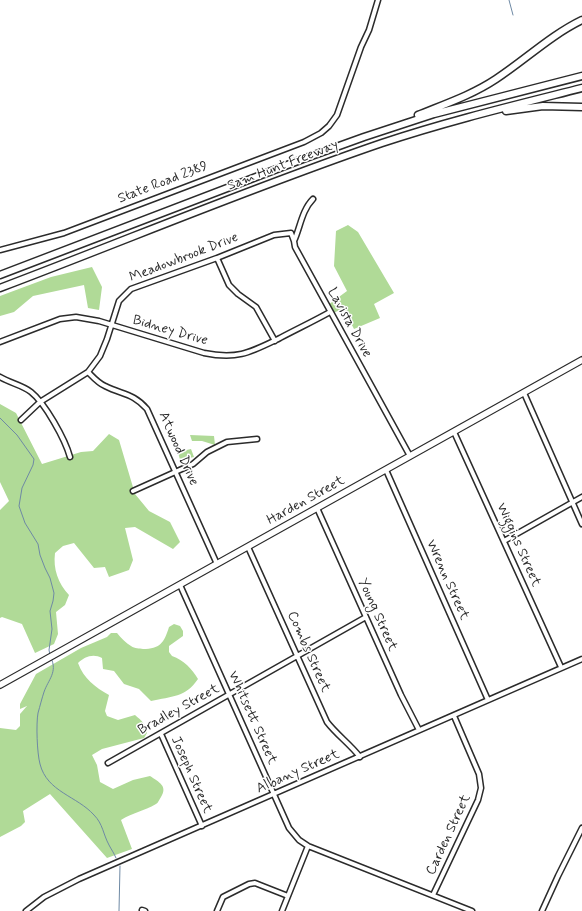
<!DOCTYPE html>
<html>
<head>
<meta charset="utf-8">
<style>
  body { margin:0 }
  canvas { display:block; background:#fff }
</style>
</head>
<body>
<canvas width="582" height="911"></canvas>
<script>
const ctx = document.querySelector('canvas').getContext('2d');
ctx.lineJoin = 'round';
function fill(path, color) {
  ctx.fillStyle = color;
  ctx.fill(path, 'evenodd');
}
function stroke(path, color, width, dash) {
  ctx.strokeStyle = color;
  ctx.lineWidth = width;
  ctx.lineCap = dash ? 'butt' : 'round';
  ctx.setLineDash(dash || []);
  ctx.stroke(path);
}
function label(font, color, halo, rows, align = 'center') {
  ctx.font = font + ' Mynerve,sans-serif';
  ctx.lineWidth = 3;
  ctx.setLineDash([]);
  ctx.textBaseline = 'middle';
  ctx.strokeStyle = halo;
  ctx.fillStyle = color;
  for (const [text, x, y, turn = 0] of rows) {
    ctx.save();
    ctx.translate(x, y);
    ctx.rotate((+turn || 0) * Math.PI / 180);
    ctx.textAlign = isNaN(turn) ? turn : align;
    if (halo) ctx.strokeText(text, 0, 0);
    ctx.fillText(text, 0, 0);
    ctx.restore();
  }
}
fill(new Path2D(`
  M 348,225 L 358,232 L 394,293 L 374,304 L 380,318 L 354,329 L 343,308 L 332,314 L 328,305 L 347,291 L 334,266 L 336,231 Z
  M 92,267 L 102,287 L 99,310 L 88,308 L 84,285 L 33,296 L 14,312 L 0,316 L 0,296 L 51,277 Z
  M 0,404 L 16,413 L 42,464 L 81,452 L 93,451 L 109,434 L 119,440 L 135,494 L 149,511 L 170,522 L 180,542 L 173,549 L 135,527 L 125,528 L 133,560 L 129,570 L 109,577 L 105,567 L 94,568 L 74,543 L 63,546 L 55,553 C 53,569 58,583 69,595 L 65,605 L 56,612 L 58,634 L 54,644 L 35,653 L 22,624 L 2,617 L 0,618 L 0,510 L 9,501 L 0,482 Z
  M 190,435 L 214,436 L 215,445 L 202,441 L 192,441 Z
  M 191,449 L 194,457 L 180,460 L 178,452 Z
  M 174,624 L 180,626 L 183,631 L 183,636 L 169,646 L 169,652 L 172,656 C 184,660 192,669 198,679 C 185,698 172,696 151,701 L 139,689 L 124,684 L 114,671 L 103,669 L 102,658 C 93,653 84,657 78,663 C 84,679 95,687 109,695 L 105,711 L 107,716 L 118,720 L 135,715 C 142,721 146,724 147,733 L 144,738 L 102,749 L 92,755 L 97,765 L 100,782 L 113,789 L 133,780 L 150,776 C 159,782 168,786 161,797 C 159,800 158,803 156,804 C 144,811 132,813 121,820 L 132,849 L 107,858 L 50,794 L 23,811 L 25,822 L 21,826 L 0,837 L 0,728 L 16,730 L 20,726 L 20,714 L 27,706 L 20,709 L 20,704 L 36,674 L 81,648 L 107,637 L 111,633 L 117,633 C 121,638 126,643 131,646 C 135,649 139,648 143,649 C 160,649 164,643 169,627 Z`), '#b0da97');
stroke(new Path2D(`
  M 509,0 L 513,15
  M 0,418 L 17,435 L 34,459 L 33,465 L 22,488 L 19,506 L 25,523 L 38,544 L 40,555 L 45,568 L 50,578 L 54,593 L 53,601 L 50,611 L 52,629 L 49,650 L 50,655
  M 51,658 C 58,672 48,680 44,692 C 42,698 40,706 38,713 C 36,724 37,753 40,764 C 47,792 77,796 94,815 C 103,824 103,834 109,845 C 111,849 114,853 116,858
  M 119,911 L 120,866`), '#6e89a4', 1);
const minor = new Path2D(`
  M 313,199 C 302,210 300,228 294,241 L 295,247 L 410,456
  M 0,250 L 64,233 L 304,142 L 321,133 L 329,126 L 337,115 L 361,47 L 369,30 L 378,0
  M 217,258 L 229,285 L 238,294 L 256,307 L 275,341
  M 0,342 L 60,319 L 76,317 L 99,321 L 204,353 C 238,360 251,352 280,338 C 297,329 314,321 330,312
  M 88,372 C 93,377 98,383 105,386 C 123,395 133,393 147,409 L 217,564
  M 0,377 C 10,383 22,385 31,392 C 45,403 65,439 70,457
  M 524,393 L 582,524
  M 21,420 L 40,402 L 88,372 L 100,356 L 107,339 L 119,301 L 131,289 L 217,258 L 274,235 L 291,233 L 294,241
  M 454,432 L 561,667
  M 386,470 L 488,700
  M 133,491 L 193,464 L 207,452 L 227,442 L 257,439
  M 317,508 L 401,695 L 419,730
  M 504,541 L 582,497
  M 248,547 L 327,722 C 337,735 350,744 360,757
  M 180,585 L 289,828 L 299,840 L 308,846 L 472,911
  M 161,734 L 202,826
  M 108,763 L 366,617
  M 433,895 L 478,800 L 481,788 L 479,774 L 454,716
  M 142,910 L 145,911
  M 26,911 L 44,897 L 79,879 L 582,659
  M 217,911 L 223,897 L 249,884 L 255,883 L 260,885 L 288,896
  M 282,911 L 308,846
  M 542,911 L 558,876 L 582,828`);
const major = new Path2D(`
  M 0,685 L 582,360`);
const highway = new Path2D(`
  M 506,111 L 543,106 L 582,107
  M 418,115 C 445,104 472,95 496,79 C 525,60 551,35 582,20
  M 0,275 L 303,159 L 364,137 L 434,114 L 582,76
  M 0,288 C 127,240 253,187 382,143 C 448,121 515,105 582,88`);
stroke(minor, '#2b2b2b', 7);
stroke(major, '#2b2b2b', 8);
stroke(highway, '#2b2b2b', 9);
stroke(minor, '#fff', 4);
stroke(major, '#fff', 5.5);
stroke(highway, '#fff', 6);
label('14px', '#2b2b2b', '#fff', [
  ["Sam Hunt Freeway",283,166,-21],
  ["State Road 2389",163,183,-21],
  ["Meadowbrook Drive",184,258,-21],
  ["Lavista Drive",349,323,61],
  ["Bidney Drive",170,331,16],
  ["Atwood Drive",178,449,66],
  ["Harden Street",306,501,-29],
  ["Wiggins Street",518,545,66],
  ["Wrenn Street",447,580,66],
  ["Young Street",377,615,66],
  ["Combs Street",308,652,66],
  ["Bradley Street",179,710,-29],
  ["Whitsett Street",252,718,66],
  ["Albany Street",298,772,-24],
  ["Joseph Street",191,775,66],
  ["Carden Street",449,835,-65]
]);
</script>
</body>
</html>
